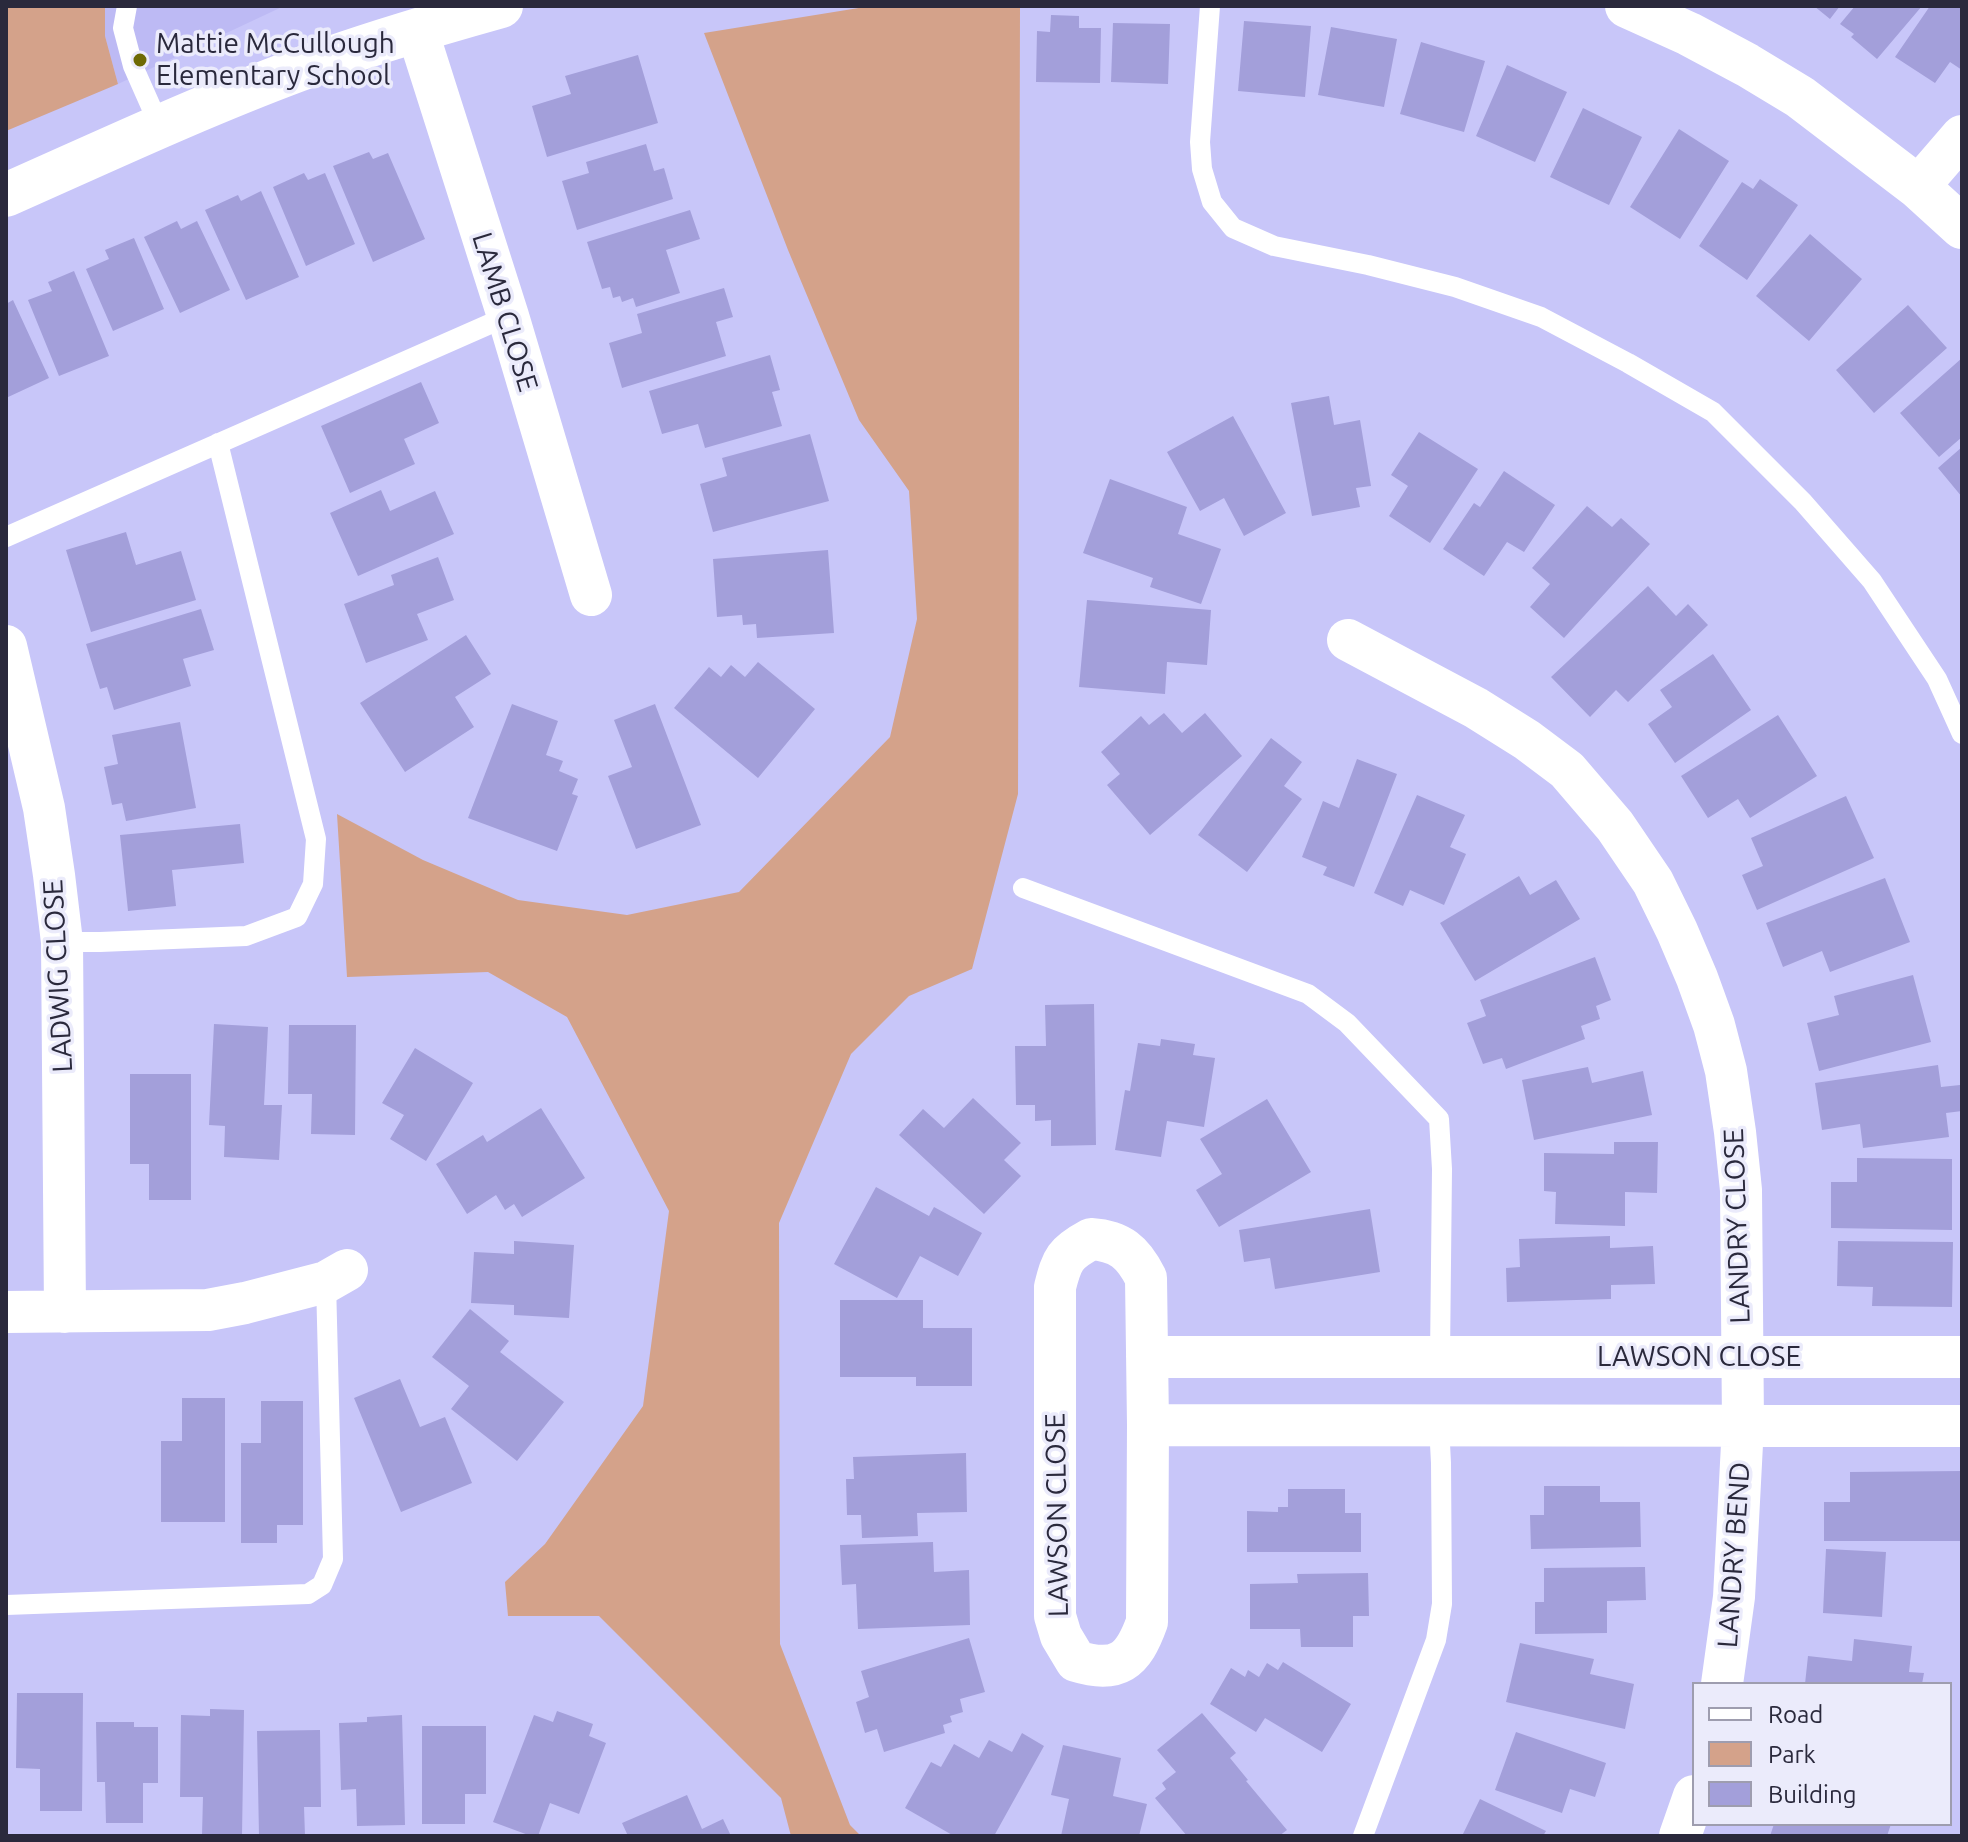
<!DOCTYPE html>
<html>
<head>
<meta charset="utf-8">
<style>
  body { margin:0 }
  #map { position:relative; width:1968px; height:1842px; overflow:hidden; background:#c8c6f9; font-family:Ubuntu,sans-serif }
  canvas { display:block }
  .frame { position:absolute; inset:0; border:8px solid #2a293c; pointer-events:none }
  .legend { position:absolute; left:1692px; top:1682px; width:260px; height:144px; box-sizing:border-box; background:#ebebfb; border:2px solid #9e9daf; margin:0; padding:10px 14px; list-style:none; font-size:24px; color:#2a293c }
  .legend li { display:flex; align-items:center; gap:16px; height:40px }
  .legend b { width:40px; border:2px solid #9e9daf }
</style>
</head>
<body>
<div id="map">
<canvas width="1968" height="1842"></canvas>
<div class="frame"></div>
<ul class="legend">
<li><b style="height:10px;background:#fff"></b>Road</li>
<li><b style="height:22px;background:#d4a28a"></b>Park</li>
<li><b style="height:22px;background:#a39fda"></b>Building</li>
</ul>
</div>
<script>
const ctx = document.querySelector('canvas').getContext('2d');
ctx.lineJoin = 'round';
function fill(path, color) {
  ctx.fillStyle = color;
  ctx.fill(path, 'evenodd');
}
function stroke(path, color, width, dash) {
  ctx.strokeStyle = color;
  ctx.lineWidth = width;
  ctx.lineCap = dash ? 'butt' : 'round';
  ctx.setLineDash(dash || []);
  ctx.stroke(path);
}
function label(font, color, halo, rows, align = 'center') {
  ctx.font = font + ' Ubuntu,sans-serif';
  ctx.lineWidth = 7;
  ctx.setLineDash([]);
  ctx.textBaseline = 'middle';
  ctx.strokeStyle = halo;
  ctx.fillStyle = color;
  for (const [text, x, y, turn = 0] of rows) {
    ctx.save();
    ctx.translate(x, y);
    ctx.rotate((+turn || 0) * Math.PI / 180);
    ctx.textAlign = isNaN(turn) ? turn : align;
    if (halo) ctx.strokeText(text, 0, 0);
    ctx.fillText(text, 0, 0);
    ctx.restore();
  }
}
fill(new Path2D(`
  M 105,6 L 284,6 L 118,84 L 105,36 Z`), '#bdbaf4');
fill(new Path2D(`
  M 6,6 L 105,6 L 105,36 L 118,84 L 6,131 Z
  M 871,6 L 1020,6 L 1018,794 L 972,969 L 909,996 L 851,1054 L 779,1223 L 780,1644 L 850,1825 L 861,1836 L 791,1836 L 781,1798 L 599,1616 L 508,1616 L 505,1582 L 545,1544 L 643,1406 L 669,1211 L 567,1017 L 488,972 L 347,977 L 337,814 L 423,860 L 518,900 L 627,915 L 739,892 L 890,737 L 917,619 L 909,491 L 859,420 L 788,250 L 704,33 Z`), '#d4a28a');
fill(new Path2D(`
  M 1814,6 L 1840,6 L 1830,19 Z
  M 1855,6 L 1922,6 L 1877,59 L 1851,37 L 1854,34 L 1840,24 Z
  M 1930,6 L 1962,6 L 1962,70 L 1950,62 L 1935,83 L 1895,57 Z
  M 1051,15 L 1079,16 L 1079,28 L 1101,28 L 1100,83 L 1036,82 L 1037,31 L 1050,32 Z
  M 1244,21 L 1311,26 L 1305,97 L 1238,91 Z
  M 1113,23 L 1170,24 L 1168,84 L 1111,82 Z
  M 1331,27 L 1397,39 L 1384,107 L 1318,95 Z
  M 1421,42 L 1485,61 L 1464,132 L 1400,114 Z
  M 638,55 L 658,123 L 547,157 L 532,106 L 571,94 L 565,76 Z
  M 1507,65 L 1567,92 L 1535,162 L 1476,136 Z
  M 1583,108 L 1642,137 L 1609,205 L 1550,177 Z
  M 1679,129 L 1729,161 L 1680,239 L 1630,207 Z
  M 646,144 L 654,171 L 664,168 L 673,199 L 577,230 L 562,181 L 589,173 L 586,162 Z
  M 369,152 L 373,159 L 388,153 L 425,239 L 373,262 L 333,166 Z
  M 304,173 L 308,180 L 325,173 L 355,244 L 306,266 L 273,187 Z
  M 1760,179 L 1798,205 L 1747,280 L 1699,246 L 1742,182 L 1753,189 Z
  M 261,191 L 299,277 L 246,300 L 205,210 L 238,195 L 241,201 Z
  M 690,210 L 700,239 L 666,250 L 680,293 L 636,307 L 633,298 L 622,302 L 620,296 L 613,298 L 610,287 L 602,289 L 587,242 Z
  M 177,221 L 181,229 L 197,221 L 230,290 L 180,313 L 144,237 Z
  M 1810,234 L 1862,279 L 1809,341 L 1756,296 Z
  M 134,238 L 164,309 L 113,331 L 86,269 L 109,259 L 105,250 Z
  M 74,271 L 109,356 L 59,376 L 28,300 L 52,291 L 48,282 Z
  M 724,288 L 733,317 L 716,322 L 726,356 L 622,388 L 609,343 L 642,333 L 637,314 Z
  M 13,300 L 49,378 L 6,398 L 6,304 Z
  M 1908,305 L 1947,348 L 1874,413 L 1836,370 Z
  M 770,355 L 780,390 L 772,392 L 782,426 L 705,448 L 698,424 L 662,434 L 649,391 Z
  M 1962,358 L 1962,437 L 1939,457 L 1900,413 Z
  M 421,382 L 439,423 L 404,439 L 415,464 L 350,493 L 321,426 Z
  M 1329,396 L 1334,425 L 1360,420 L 1371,486 L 1356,488 L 1360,507 L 1312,516 L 1291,403 Z
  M 1233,416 L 1286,513 L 1244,536 L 1224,498 L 1200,511 L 1167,452 Z
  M 1419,432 L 1478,469 L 1430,543 L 1389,516 L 1408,486 L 1391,475 Z
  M 810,434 L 829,501 L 713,532 L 700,484 L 727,476 L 722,458 Z
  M 1962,447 L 1962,497 L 1938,468 Z
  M 1504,471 L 1555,505 L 1524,552 L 1507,542 L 1484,576 L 1443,549 L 1474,503 L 1480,507 Z
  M 1110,479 L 1187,507 L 1178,534 L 1221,549 L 1201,604 L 1150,587 L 1153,578 L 1083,553 Z
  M 381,490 L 390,511 L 435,491 L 454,534 L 358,576 L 330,513 Z
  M 1587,506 L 1612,527 L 1621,518 L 1650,544 L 1564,638 L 1530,607 L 1550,584 L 1532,568 Z
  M 126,532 L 136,565 L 181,551 L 196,600 L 91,632 L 66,550 Z
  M 828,550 L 834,633 L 757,638 L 756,624 L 743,625 L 742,615 L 717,617 L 713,559 Z
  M 438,557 L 454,600 L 417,614 L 428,640 L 366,663 L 344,604 L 394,585 L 391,575 Z
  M 1648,586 L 1676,616 L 1688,604 L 1708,625 L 1628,702 L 1616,690 L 1590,717 L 1551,677 Z
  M 1087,600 L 1211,610 L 1207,665 L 1167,662 L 1165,694 L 1079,687 Z
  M 201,609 L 214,650 L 183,659 L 191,686 L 114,710 L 107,687 L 100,689 L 86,644 Z
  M 466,635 L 491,674 L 455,697 L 474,727 L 405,772 L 360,703 Z
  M 1713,654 L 1751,710 L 1675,763 L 1648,724 L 1672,707 L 1660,690 Z
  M 758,662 L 815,709 L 758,778 L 674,708 L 709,667 L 721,677 L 731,665 L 745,677 Z
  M 512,704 L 558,721 L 546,755 L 563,761 L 559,771 L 578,779 L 572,794 L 578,796 L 557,851 L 468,818 Z
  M 655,704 L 701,825 L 636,849 L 608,776 L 632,767 L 614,720 Z
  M 1164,713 L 1182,733 L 1205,713 L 1242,756 L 1150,835 L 1107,785 L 1120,774 L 1101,752 L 1141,716 L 1149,725 Z
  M 1778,715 L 1817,776 L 1750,818 L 1738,799 L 1708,818 L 1681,776 Z
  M 180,722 L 196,808 L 126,821 L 122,803 L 112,805 L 104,767 L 118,764 L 112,735 Z
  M 1271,738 L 1302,762 L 1284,786 L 1302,799 L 1247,872 L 1198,835 Z
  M 1357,759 L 1397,774 L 1354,887 L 1323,875 L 1327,867 L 1302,857 L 1323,801 L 1339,808 Z
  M 1417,795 L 1465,815 L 1450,847 L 1466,854 L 1444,905 L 1410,890 L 1403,906 L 1374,893 Z
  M 1846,796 L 1874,858 L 1757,910 L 1742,875 L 1763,866 L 1751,838 Z
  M 240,824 L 244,863 L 172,870 L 176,906 L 128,911 L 120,835 Z
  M 1519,876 L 1530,895 L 1556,880 L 1580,919 L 1475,981 L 1440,923 Z
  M 1885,878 L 1910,942 L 1830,972 L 1822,951 L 1783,967 L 1766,923 Z
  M 1595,957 L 1611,1000 L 1596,1006 L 1600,1019 L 1581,1026 L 1585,1039 L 1506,1069 L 1502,1058 L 1483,1064 L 1467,1023 L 1486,1016 L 1480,1000 Z
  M 1913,975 L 1931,1042 L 1819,1071 L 1807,1023 L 1839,1015 L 1834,996 Z
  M 1094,1004 L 1096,1145 L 1051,1146 L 1051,1120 L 1035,1121 L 1035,1105 L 1016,1105 L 1015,1046 L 1046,1046 L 1045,1005 Z
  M 214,1024 L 268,1027 L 264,1105 L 282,1105 L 279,1160 L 224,1157 L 225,1126 L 209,1125 Z
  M 289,1025 L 356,1025 L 355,1135 L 311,1134 L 312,1094 L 288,1094 Z
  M 1161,1039 L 1195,1044 L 1193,1055 L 1215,1058 L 1204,1127 L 1167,1121 L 1161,1157 L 1115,1150 L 1125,1090 L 1130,1091 L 1138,1043 L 1160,1046 Z
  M 415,1048 L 473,1083 L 426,1161 L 390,1139 L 404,1115 L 382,1103 Z
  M 1938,1065 L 1941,1087 L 1960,1085 L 1962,1100 L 1962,1111 L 1946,1113 L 1949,1137 L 1863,1148 L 1860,1124 L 1822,1130 L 1815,1083 Z
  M 1588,1067 L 1592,1083 L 1643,1071 L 1652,1115 L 1534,1140 L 1522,1080 Z
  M 130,1074 L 191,1074 L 191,1200 L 149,1200 L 149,1164 L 130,1164 Z
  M 973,1098 L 1021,1143 L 1004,1160 L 1021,1176 L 984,1214 L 899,1135 L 923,1109 L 944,1128 Z
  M 1267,1099 L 1311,1172 L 1219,1227 L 1196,1190 L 1222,1174 L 1200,1139 Z
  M 541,1108 L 585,1178 L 522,1217 L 514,1204 L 505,1210 L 496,1195 L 467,1214 L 436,1164 L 483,1135 L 487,1142 Z
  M 1614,1142 L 1658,1142 L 1657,1193 L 1625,1192 L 1625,1226 L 1555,1224 L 1556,1192 L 1544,1191 L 1544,1153 L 1614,1154 Z
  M 1857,1158 L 1952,1159 L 1952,1230 L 1831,1228 L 1831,1182 L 1857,1182 Z
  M 876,1187 L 929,1216 L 934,1207 L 982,1233 L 958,1276 L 920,1256 L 897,1298 L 834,1264 Z
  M 1370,1209 L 1380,1272 L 1275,1289 L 1270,1258 L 1244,1262 L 1239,1230 Z
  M 1610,1236 L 1610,1248 L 1653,1246 L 1655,1284 L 1611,1285 L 1611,1299 L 1507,1302 L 1506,1268 L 1520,1267 L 1519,1239 Z
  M 514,1241 L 574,1245 L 569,1318 L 514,1315 L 514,1305 L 471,1303 L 474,1252 L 514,1254 Z
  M 1838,1241 L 1953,1242 L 1952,1307 L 1872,1306 L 1873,1287 L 1837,1286 Z
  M 840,1300 L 923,1300 L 923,1328 L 972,1328 L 972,1386 L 916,1386 L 916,1377 L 840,1377 Z
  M 470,1309 L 509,1341 L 500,1352 L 564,1402 L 517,1461 L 451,1409 L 469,1386 L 432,1357 Z
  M 400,1379 L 420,1427 L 445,1417 L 472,1483 L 401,1512 L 354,1398 Z
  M 182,1398 L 225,1398 L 225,1522 L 161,1522 L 161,1441 L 182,1441 Z
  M 261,1401 L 303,1401 L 303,1525 L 277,1525 L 277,1543 L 241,1543 L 241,1443 L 261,1443 Z
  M 966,1453 L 967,1512 L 917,1513 L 918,1536 L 862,1538 L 861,1515 L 847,1515 L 846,1479 L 854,1479 L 853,1457 Z
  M 1962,1471 L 1960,1541 L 1824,1541 L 1824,1502 L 1850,1502 L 1850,1472 Z
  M 1544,1486 L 1600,1486 L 1600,1502 L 1640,1502 L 1641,1547 L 1531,1549 L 1530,1515 L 1544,1515 Z
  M 1288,1489 L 1345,1489 L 1345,1513 L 1361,1513 L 1361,1552 L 1247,1552 L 1247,1511 L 1278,1512 L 1278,1507 L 1288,1507 Z
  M 933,1542 L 934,1572 L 969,1570 L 970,1625 L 858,1629 L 856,1584 L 842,1585 L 840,1545 Z
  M 1826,1549 L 1886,1552 L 1882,1617 L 1823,1613 Z
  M 1645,1567 L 1646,1600 L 1607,1601 L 1607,1633 L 1535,1634 L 1535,1602 L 1544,1602 L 1544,1568 Z
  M 1368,1573 L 1369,1616 L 1353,1616 L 1353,1647 L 1301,1647 L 1300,1629 L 1250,1629 L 1250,1584 L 1298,1583 L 1297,1574 Z
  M 969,1638 L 985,1692 L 960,1699 L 963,1712 L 950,1716 L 952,1722 L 943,1725 L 945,1733 L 884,1752 L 877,1729 L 865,1733 L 856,1702 L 869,1697 L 861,1671 Z
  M 1854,1639 L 1912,1646 L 1909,1672 L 1924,1673 L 1922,1684 L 1805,1684 L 1808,1656 L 1852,1661 Z
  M 1520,1643 L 1594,1659 L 1590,1674 L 1634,1684 L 1625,1729 L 1506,1702 Z
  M 1283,1662 L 1351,1704 L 1322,1752 L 1265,1718 L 1256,1732 L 1210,1704 L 1231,1668 L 1245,1677 L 1248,1670 L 1259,1677 L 1267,1663 L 1278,1670 Z
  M 17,1693 L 83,1693 L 82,1811 L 40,1811 L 40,1769 L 16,1768 Z
  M 210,1709 L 244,1710 L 242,1835 L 202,1835 L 203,1797 L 180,1797 L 181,1715 L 210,1716 Z
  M 557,1711 L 593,1724 L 589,1736 L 606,1743 L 579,1814 L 550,1803 L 538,1836 L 531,1836 L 493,1822 L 534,1715 L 553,1722 Z
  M 1202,1713 L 1236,1753 L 1230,1758 L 1248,1780 L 1246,1781 L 1287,1830 L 1279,1836 L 1187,1836 L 1155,1798 L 1166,1789 L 1162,1783 L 1176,1772 L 1157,1750 Z
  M 402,1715 L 405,1825 L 357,1826 L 356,1789 L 341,1790 L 339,1723 L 367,1722 L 367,1717 Z
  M 96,1722 L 134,1722 L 134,1727 L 158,1727 L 158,1783 L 143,1783 L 143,1823 L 106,1823 L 105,1782 L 97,1782 Z
  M 422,1726 L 486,1726 L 486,1794 L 465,1794 L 465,1824 L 422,1824 Z
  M 320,1730 L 321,1807 L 304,1807 L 305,1836 L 259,1836 L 257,1731 Z
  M 1516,1732 L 1606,1763 L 1595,1797 L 1570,1789 L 1562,1813 L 1495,1790 Z
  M 1022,1733 L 1044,1746 L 994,1836 L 954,1836 L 905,1808 L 931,1762 L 941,1767 L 954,1744 L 979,1758 L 989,1740 L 1012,1752 Z
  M 1063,1745 L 1121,1758 L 1113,1796 L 1147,1804 L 1139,1836 L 1061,1836 L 1069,1799 L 1051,1795 Z
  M 687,1795 L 702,1829 L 723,1819 L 731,1836 L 628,1836 L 622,1823 Z
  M 1480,1799 L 1546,1831 L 1543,1836 L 1462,1836 Z
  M 1774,1824 L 1891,1824 L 1887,1836 L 1770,1836 Z`), '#a39fda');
stroke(new Path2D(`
  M 127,6 L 123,28 L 133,66 L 160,127
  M 1210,6 L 1200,142 L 1202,169 L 1212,202 L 1233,228 L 1274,246 L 1368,265 L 1455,287 L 1541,317 L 1628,363 L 1713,412 L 1803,502 L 1872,581 L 1937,679 L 1962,734
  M 6,537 L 508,316
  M 1023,888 L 1308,994 L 1347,1023 L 1439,1119 L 1442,1169 L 1440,1357
  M 62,942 L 100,942 L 246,936 L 297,917 L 313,884 L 316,839 L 218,443
  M 6,1605 L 308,1594 L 322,1585 L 333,1559 L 326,1282
  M 1363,1836 L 1436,1640 L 1442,1604 L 1441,1463 L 1439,1425`), '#fff', 20);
stroke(new Path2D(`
  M 417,30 L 508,316 L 591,595
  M 1918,187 L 1962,136
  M 1348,640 L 1476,708 L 1527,740 L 1567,770 L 1615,826 L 1653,882 L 1677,931 L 1697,978 L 1714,1025 L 1726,1071 L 1735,1132 L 1741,1190 L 1743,1425 L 1734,1597 L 1722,1684
  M 6,646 L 44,808 L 54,875 L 62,942 L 65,1312
  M 1091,1239 C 1120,1241 1133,1252 1146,1278 L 1148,1425 L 1147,1622 C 1133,1661 1118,1674 1076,1661 L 1061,1636 L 1055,1616 L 1055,1287 C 1062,1259 1065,1253 1091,1239 Z
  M 6,1312 L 208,1310 L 245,1303 L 326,1282 L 347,1270
  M 1147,1357 L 1962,1357
  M 1148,1425 L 1962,1426
  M 1680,1836 L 1694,1796`), '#fff', 42);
stroke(new Path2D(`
  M 1627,6 L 1689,34 L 1747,65 L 1800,97 L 1918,187 L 1962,227
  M 6,195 C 103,152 199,107 298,70 C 364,45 433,25 501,6`), '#fff', 44);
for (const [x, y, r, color] of [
  [140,60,8,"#6e6a05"]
]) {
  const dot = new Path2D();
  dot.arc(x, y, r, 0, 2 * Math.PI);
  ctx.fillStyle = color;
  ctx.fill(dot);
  stroke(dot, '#ebebfb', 3);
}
label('28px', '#2a293c', '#ebebfb', [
  ["Mattie McCullough",156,44],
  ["Elementary School",156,76]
], 'left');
label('28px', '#2a293c', '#ebebfb', [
  ["LAMB CLOSE",505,312,73],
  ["LADWIG CLOSE",58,976,-93],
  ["LANDRY CLOSE",1737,1226,-92],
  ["LAWSON CLOSE",1699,1357],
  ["LAWSON CLOSE",1057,1515,-91],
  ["LANDRY BEND",1734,1555,-86]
]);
</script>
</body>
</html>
